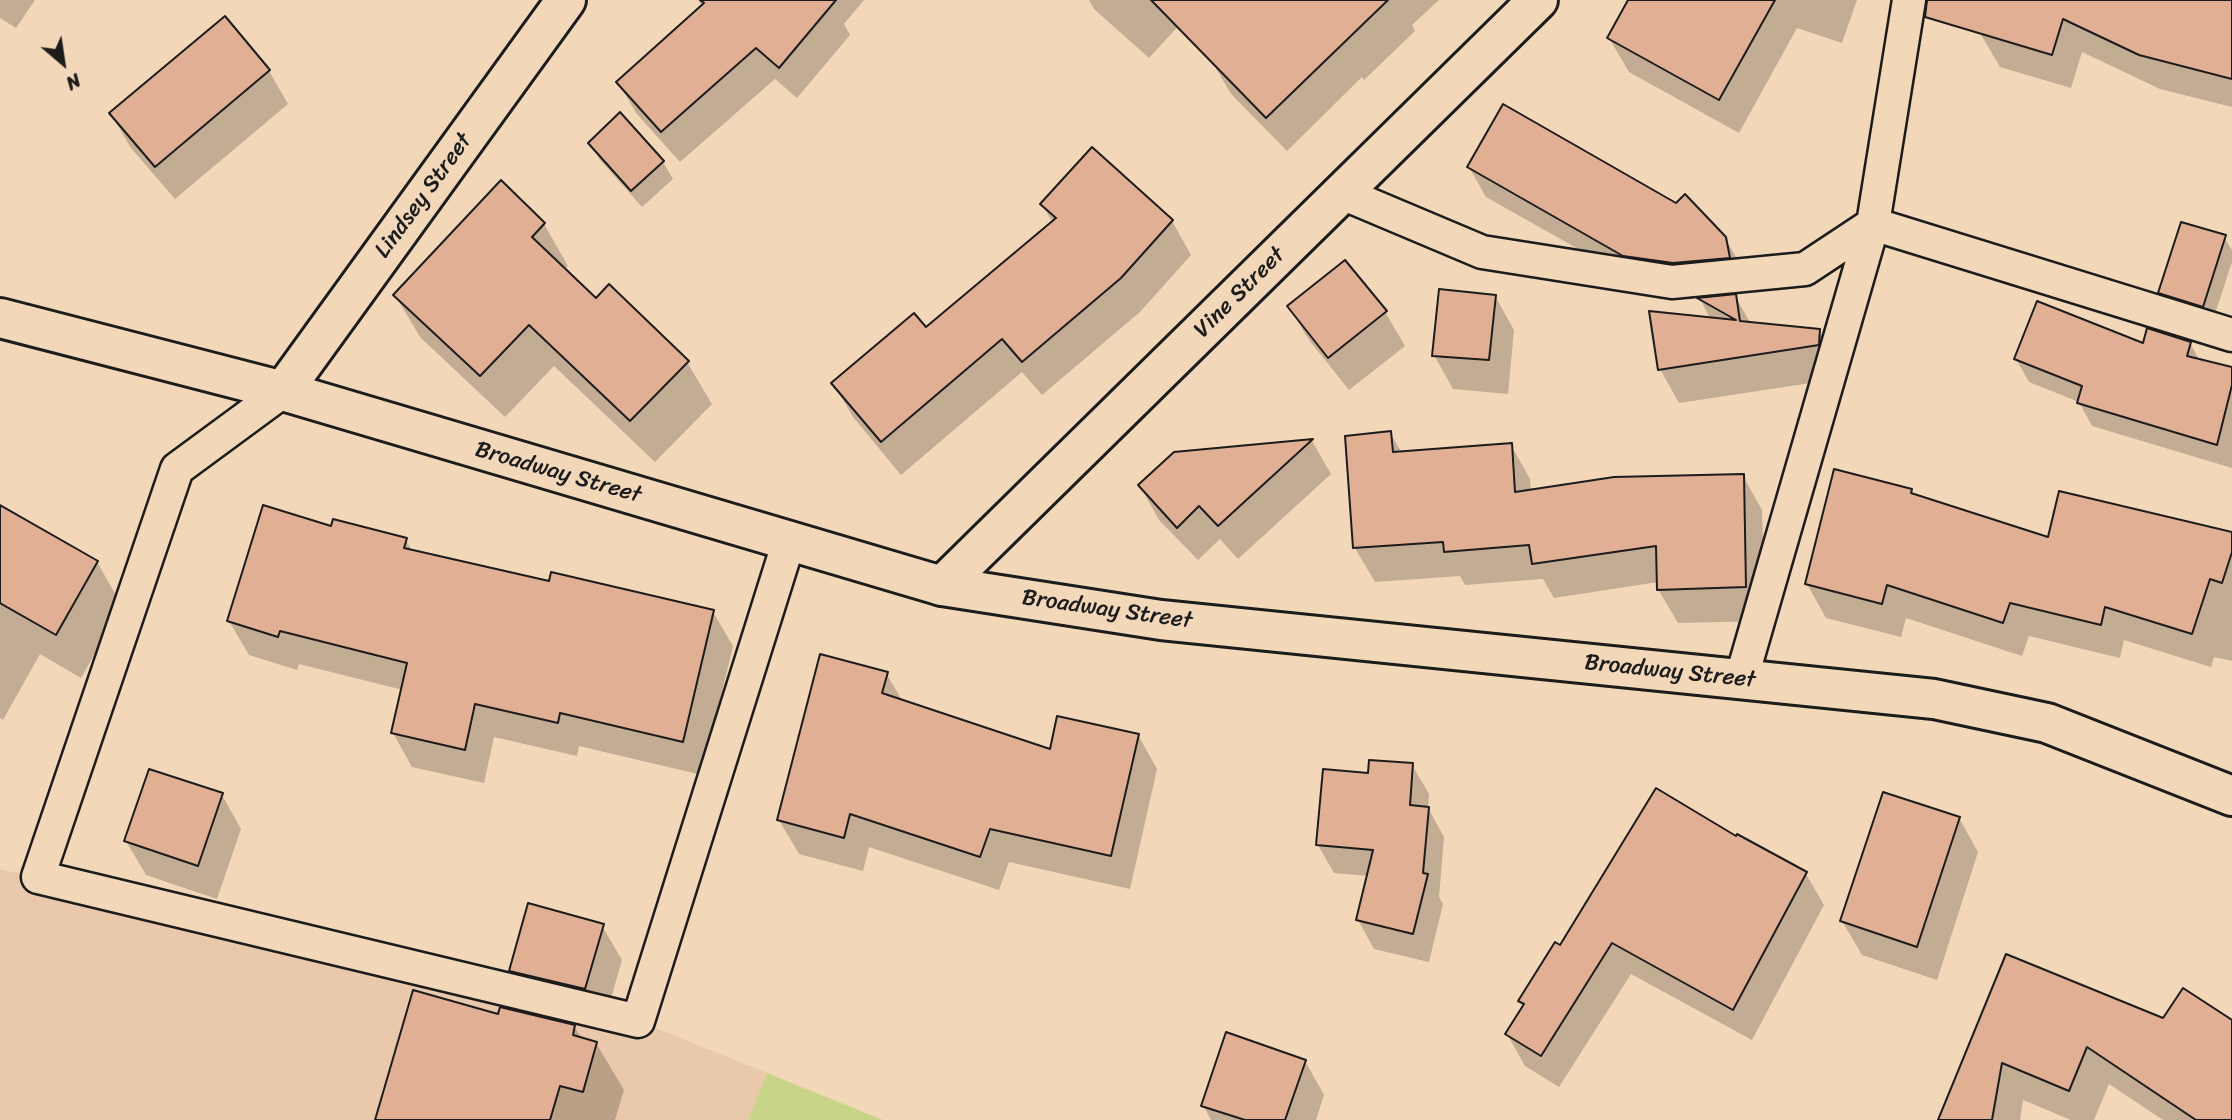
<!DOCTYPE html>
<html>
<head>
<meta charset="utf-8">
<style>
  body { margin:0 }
  #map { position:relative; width:2232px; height:1120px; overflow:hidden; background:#f3d7b9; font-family:Sriracha,sans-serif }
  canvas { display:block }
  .north { position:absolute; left:28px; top:28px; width:70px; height:70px; -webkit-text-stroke:5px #f3d7b9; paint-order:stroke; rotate:151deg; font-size:19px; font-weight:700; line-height:28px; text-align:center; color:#1c1c1c }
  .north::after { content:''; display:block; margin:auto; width:24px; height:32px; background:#1c1c1c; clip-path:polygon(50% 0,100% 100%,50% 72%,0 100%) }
</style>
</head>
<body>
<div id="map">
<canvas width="2232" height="1120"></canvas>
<div class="north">N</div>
</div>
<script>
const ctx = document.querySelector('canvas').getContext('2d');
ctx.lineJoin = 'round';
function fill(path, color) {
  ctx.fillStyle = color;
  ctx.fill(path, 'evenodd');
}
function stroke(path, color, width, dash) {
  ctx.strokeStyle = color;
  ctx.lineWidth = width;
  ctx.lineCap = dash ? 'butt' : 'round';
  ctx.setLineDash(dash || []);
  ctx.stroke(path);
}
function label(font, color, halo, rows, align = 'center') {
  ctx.font = font + ' Sriracha,sans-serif';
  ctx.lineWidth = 5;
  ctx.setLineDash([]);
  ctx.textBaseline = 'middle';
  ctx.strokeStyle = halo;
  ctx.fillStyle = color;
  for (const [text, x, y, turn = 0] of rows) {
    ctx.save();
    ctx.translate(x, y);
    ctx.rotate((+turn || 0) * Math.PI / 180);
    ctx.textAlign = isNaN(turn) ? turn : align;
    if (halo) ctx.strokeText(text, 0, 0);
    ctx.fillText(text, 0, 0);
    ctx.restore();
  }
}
fill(new Path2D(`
  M 0,869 L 638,1021 L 767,1073 L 748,1120 L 0,1120 Z`), '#eac8ab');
fill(new Path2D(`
  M 767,1073 L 883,1120 L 748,1120 Z`), '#c8d588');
fill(new Path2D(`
  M 0,0 L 35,0 L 16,28 L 0,18 Z
  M 698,0 L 864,0 L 844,24 L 850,35 L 797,98 L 775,79 L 680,162 L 636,113 L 618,82 L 703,7 Z
  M 1089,0 L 1190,0 L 1195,8 L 1149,58 L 1094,9 Z
  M 1273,0 L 1439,0 L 1412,25 L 1415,31 L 1364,80 L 1362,77 L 1287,151 L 1231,94 L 1211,60 Z
  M 1631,0 L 1857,0 L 1842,43 L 1797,28 L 1739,133 L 1629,72 L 1609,38 Z
  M 1990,0 L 2232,0 L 2232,107 L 2160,89 L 2082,52 L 2071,88 L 2000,67 L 1980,33 Z
  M 269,71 L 288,104 L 175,199 L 131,148 L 111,114 Z
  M 590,143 L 663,162 L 673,179 L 642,207 L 600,160 Z
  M 1469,167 L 1725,238 L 1743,269 L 1642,285 L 1486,197 Z
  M 1042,204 L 1172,221 L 1191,255 L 1140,312 L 1042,395 L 1022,372 L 901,475 L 853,417 L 833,383 L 926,330 L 1053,223 Z
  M 544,224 L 568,266 L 564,270 L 596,300 L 687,362 L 712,404 L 655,462 L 554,366 L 505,417 L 420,337 L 395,295 Z
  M 2224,237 L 2232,250 L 2232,262 L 2212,323 L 2170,310 L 2160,293 Z
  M 1495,296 L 1514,330 L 1508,394 L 1453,389 L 1434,355 Z
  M 1735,296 L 1751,324 L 1819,331 L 1838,365 L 1837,379 L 1679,403 L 1660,369 L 1711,320 L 1700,299 Z
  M 1289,307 L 1385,312 L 1405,346 L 1349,390 L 1309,340 Z
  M 2190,343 L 2200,361 L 2232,368 L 2232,468 L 2092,426 L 2079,402 L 2029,382 L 2016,359 L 2144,345 Z
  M 1390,433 L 1402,453 L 1511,445 L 1530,479 L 1531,491 L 1743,476 L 1762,510 L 1765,621 L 1678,623 L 1658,589 L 1658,582 L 1554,598 L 1543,579 L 1465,585 L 1460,576 L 1375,582 L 1355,548 L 1347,437 Z
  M 1312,441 L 1331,474 L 1238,559 L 1220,539 L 1198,560 L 1159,520 L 1140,486 L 1174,454 Z
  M 1911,491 L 1914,496 L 2049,539 L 2232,534 L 2232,661 L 2214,657 L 2211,667 L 2124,640 L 2120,658 L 2029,636 L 2022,656 L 1906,618 L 1901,637 L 1826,618 L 1807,584 Z
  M 0,507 L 97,562 L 122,606 L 81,678 L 40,654 L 3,720 L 0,718 Z
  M 332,528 L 406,540 L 412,551 L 550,583 L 713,612 L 733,646 L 702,775 L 579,746 L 577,756 L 494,737 L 484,783 L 412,767 L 393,733 L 403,690 L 299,664 L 297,670 L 249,655 L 229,621 Z
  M 886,673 L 903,702 L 1051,751 L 1138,735 L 1157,769 L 1130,889 L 1009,862 L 999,890 L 869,847 L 863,871 L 799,854 L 779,820 Z
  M 1412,765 L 1429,794 L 1428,808 L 1444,837 L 1439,897 L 1443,904 L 1429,962 L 1374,949 L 1358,920 L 1368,876 L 1334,873 L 1318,845 L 1369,775 Z
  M 222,795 L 241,829 L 217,899 L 146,875 L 126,841 Z
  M 1959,818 L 1978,852 L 1937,980 L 1862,955 L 1842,921 Z
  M 1738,836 L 1806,874 L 1824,905 L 1752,1040 L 1631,974 L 1559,1087 L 1525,1066 L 1507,1034 L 1524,1007 L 1520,1001 L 1560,947 Z
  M 602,926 L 622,960 L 604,1023 L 531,1005 L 511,971 Z
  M 2007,956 L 2164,1020 L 2232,1022 L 2232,1120 L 2163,1120 L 2109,1084 L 2094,1120 L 2071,1120 L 2023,1100 L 2020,1120 L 1939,1120 Z
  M 499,1016 L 574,1026 L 582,1039 L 596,1043 L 624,1090 L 615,1120 L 377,1120 Z
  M 1305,1061 L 1324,1095 L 1316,1120 L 1211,1120 L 1203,1105 Z`), '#0003');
const building = new Path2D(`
  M 700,0 L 836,0 L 779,68 L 756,48 L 661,132 L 616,82 L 704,3 Z
  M 1151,0 L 1388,0 L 1266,118 Z
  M 1628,0 L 1775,0 L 1719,100 L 1607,38 Z
  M 1927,0 L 2232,0 L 2232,79 L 2139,55 L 2063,19 L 2052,55 L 1925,17 Z
  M 225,16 L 270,70 L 155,167 L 109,113 Z
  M 1503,104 L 1676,203 L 1685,194 L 1726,237 L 1730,258 L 1673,263 L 1623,256 L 1467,167 Z
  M 620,112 L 664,161 L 631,191 L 588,143 Z
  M 1092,147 L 1173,220 L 1121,278 L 1022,362 L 1002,339 L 881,442 L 831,383 L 914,313 L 926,327 L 1056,218 L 1040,204 Z
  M 501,180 L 545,223 L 532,237 L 596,298 L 609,284 L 689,361 L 630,421 L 529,325 L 480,376 L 393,295 Z
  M 2181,222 L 2226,235 L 2203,307 L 2158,293 Z
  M 1345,260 L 1387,311 L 1328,358 L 1287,306 Z
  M 1439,289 L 1496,295 L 1489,360 L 1432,356 Z
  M 1736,294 L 1740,321 L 1820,329 L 1819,345 L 1658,370 L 1649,311 L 1736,320 L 1697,298 Z
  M 2037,301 L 2143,343 L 2147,328 L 2191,342 L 2187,356 L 2232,367 L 2232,385 L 2217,445 L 2077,403 L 2082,386 L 2014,359 Z
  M 1391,431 L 1393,452 L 1512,443 L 1515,492 L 1614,477 L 1744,474 L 1746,587 L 1657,590 L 1656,546 L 1532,564 L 1529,545 L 1444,552 L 1443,542 L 1353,548 L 1345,436 Z
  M 1313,439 L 1218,526 L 1199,506 L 1177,528 L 1138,485 L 1174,452 Z
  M 1834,469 L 1912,489 L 1911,493 L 2048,537 L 2059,491 L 2232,532 L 2232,552 L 2222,583 L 2210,579 L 2192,634 L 2105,607 L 2101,625 L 2010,603 L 2003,623 L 1887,585 L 1882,604 L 1805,584 Z
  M 0,505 L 98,561 L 56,635 L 0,603 Z
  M 263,505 L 331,526 L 333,519 L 407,538 L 404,548 L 549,581 L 551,572 L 714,610 L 683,742 L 560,713 L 558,723 L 475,704 L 465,750 L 391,733 L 407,663 L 280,631 L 278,637 L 227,621 Z
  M 820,654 L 888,672 L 882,693 L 1050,749 L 1057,716 L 1139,734 L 1111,856 L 990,829 L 980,857 L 850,814 L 844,838 L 777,820 Z
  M 1369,760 L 1413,763 L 1410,805 L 1429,807 L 1423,873 L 1428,874 L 1413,934 L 1356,920 L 1373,850 L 1316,845 L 1323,769 L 1368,773 Z
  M 149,769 L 223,793 L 198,866 L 124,841 Z
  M 1656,788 L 1736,836 L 1737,834 L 1807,872 L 1733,1010 L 1612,943 L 1541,1056 L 1505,1034 L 1524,1004 L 1518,1001 L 1555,942 L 1560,945 Z
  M 1883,792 L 1960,817 L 1917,947 L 1840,921 Z
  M 528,903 L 604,924 L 585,989 L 509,971 Z
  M 2006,954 L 2163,1018 L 2183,988 L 2232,1020 L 2232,1120 L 2196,1120 L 2087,1047 L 2069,1091 L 2002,1063 L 1992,1120 L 1938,1120 Z
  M 413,990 L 498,1014 L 500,1007 L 575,1025 L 573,1035 L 597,1042 L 583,1092 L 560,1086 L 550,1120 L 375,1120 Z
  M 1226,1032 L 1306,1060 L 1285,1120 L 1245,1120 L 1201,1106 Z`);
fill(building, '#e1af93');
stroke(building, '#1c1c1c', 2);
const lane = new Path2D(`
  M 1342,193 L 1482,252 L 1672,282 L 1805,269 L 1873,224 L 2232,335
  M 283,391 L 177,469 L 38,877 L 638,1021 L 789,541
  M 1741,680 L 1873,224 L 1909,0`);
const street = new Path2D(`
  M 283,391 L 566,0
  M 942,586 L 1538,0`);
const secondary = new Path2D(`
  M 0,318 L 283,391 L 942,586 L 1161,620 L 1934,699 L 2047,723 L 2232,796`);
stroke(lane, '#1c1c1c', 37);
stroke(street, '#1c1c1c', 44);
stroke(secondary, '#1c1c1c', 44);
stroke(lane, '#f3d7b9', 32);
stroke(street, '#f3d7b9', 38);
stroke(secondary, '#f3d7b9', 38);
label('23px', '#1c1c1c', '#f3d7b9', [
  ["Lindsey Street",424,196,-54],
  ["Vine Street",1240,293,-45],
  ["Broadway Street",558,473,16],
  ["Broadway Street",1107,610,8],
  ["Broadway Street",1670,672,6]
]);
</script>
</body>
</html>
